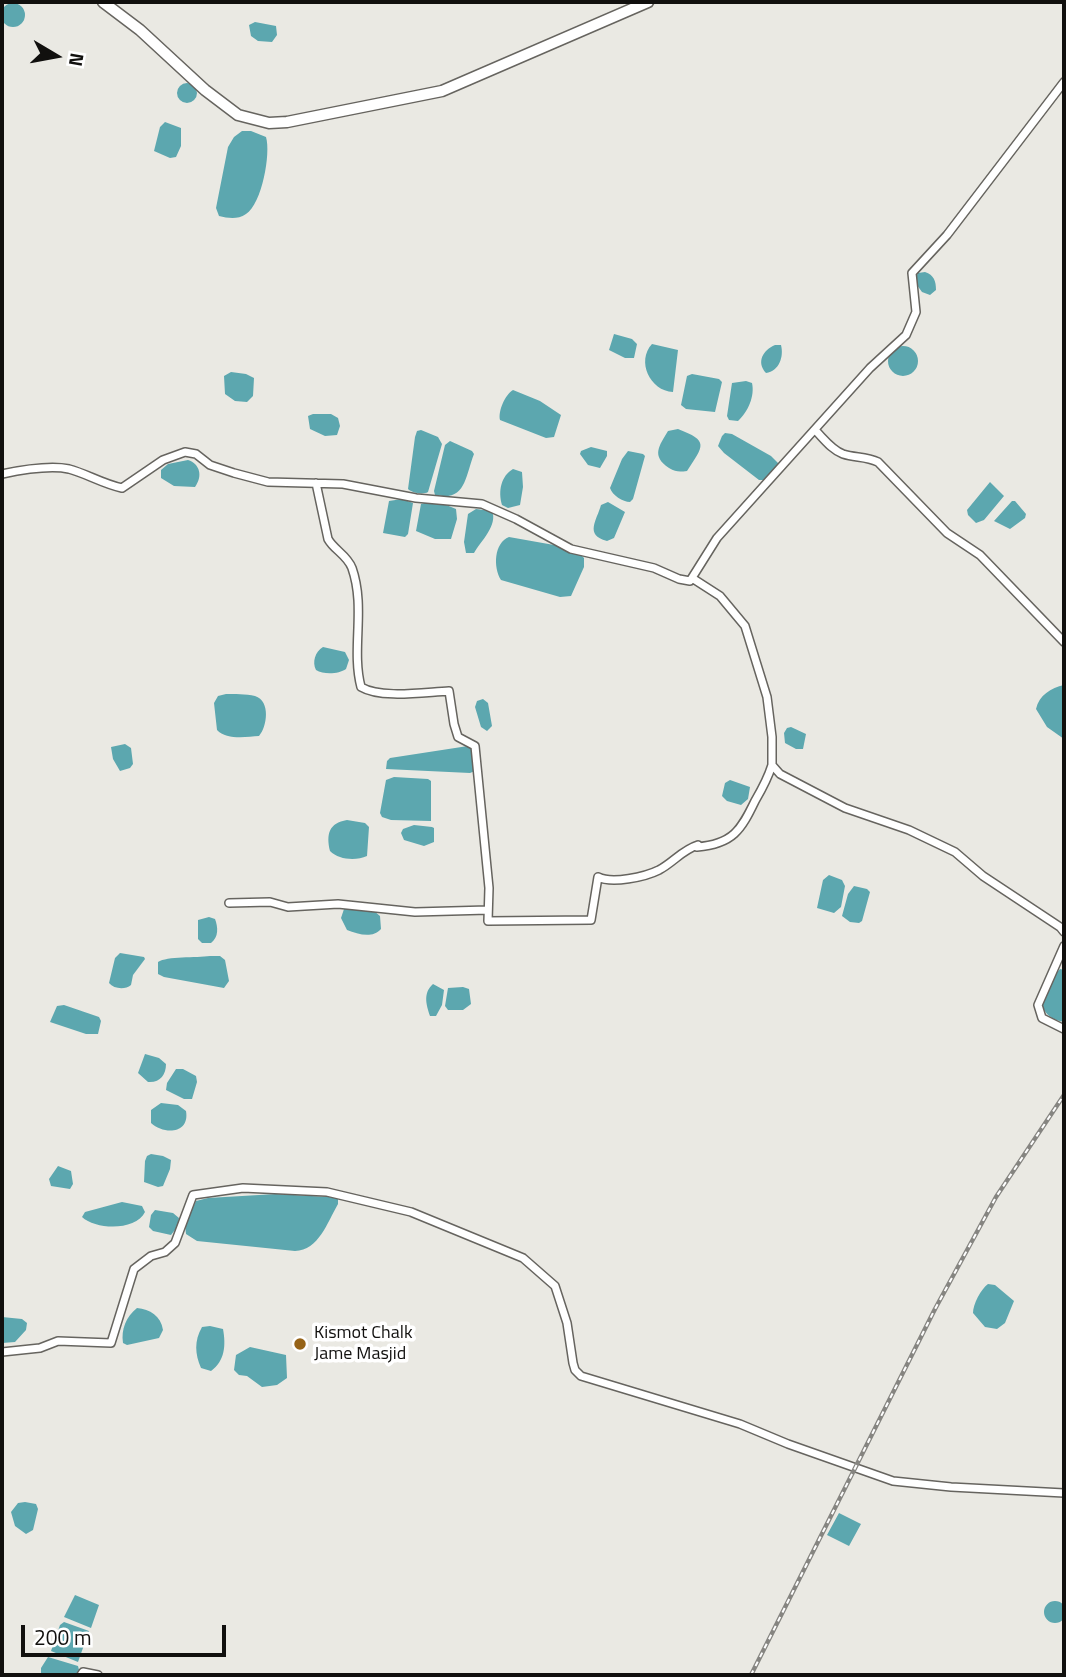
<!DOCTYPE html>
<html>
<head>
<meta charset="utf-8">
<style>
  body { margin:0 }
  #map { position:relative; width:1066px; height:1677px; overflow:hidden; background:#eae9e3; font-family:"Titillium Web",sans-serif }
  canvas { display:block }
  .frame { position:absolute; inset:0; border:4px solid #11100e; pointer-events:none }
  .north { position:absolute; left:21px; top:21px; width:70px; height:70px; -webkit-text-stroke:5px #fff; paint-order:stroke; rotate:100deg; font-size:19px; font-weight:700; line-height:28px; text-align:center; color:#11100e }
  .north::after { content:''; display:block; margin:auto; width:24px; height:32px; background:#11100e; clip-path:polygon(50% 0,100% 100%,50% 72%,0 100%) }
  .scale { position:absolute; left:21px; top:1625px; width:205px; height:32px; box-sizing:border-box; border:4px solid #11100e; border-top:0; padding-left:9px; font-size:21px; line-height:24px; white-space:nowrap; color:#11100e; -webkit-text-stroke:5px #fff; paint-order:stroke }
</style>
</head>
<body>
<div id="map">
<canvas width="1066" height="1677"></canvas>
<div class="frame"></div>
<div class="north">N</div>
<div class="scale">200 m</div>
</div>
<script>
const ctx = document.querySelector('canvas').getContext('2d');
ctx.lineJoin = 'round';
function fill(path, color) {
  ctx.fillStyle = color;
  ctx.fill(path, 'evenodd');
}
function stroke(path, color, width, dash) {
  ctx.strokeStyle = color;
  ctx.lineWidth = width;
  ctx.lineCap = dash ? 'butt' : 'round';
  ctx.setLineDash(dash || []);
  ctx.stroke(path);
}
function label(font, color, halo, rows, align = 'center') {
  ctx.font = font + ' "Titillium Web",sans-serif';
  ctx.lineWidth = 7;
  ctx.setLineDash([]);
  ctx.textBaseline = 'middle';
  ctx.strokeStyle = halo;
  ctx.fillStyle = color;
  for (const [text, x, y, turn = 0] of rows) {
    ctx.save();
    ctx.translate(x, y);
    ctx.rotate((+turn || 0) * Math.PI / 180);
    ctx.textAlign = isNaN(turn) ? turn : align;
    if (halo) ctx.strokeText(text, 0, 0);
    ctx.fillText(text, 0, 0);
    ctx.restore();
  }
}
fill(new Path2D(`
  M1 15a12 12 0 1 1 24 0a12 12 0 1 1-24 0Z
  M 255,22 L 276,26 L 277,35 L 272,42 L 258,41 L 251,36 L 249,25 Z
  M177 93a10 10 0 1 1 20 0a10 10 0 1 1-20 0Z
  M 165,122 L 181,128 L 181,146 L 176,157 L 170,158 L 154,151 L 160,127 Z
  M 242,131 L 251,131 L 266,137 C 271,153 262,204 246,214 C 237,220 228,218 219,216 L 216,208 L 228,147 L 234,137 Z
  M 925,272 C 934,275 936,281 936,290 L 930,295 L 922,292 L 914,281 L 918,273 Z
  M 614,334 L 632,339 L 637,344 L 634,358 L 625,358 L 609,350 Z
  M 652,344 L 678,350 L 673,392 C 650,391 636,361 652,344 Z
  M 775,345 L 781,345 C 784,357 779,371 766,373 C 756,362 763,350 775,345 Z
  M888 361a15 15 0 1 1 30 0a15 15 0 1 1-30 0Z
  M 231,372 L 246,374 L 254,378 L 253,396 L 247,402 L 235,401 L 225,394 L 224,376 Z
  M 692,374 L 719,379 L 722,382 L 715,412 L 686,409 L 681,405 L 687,376 Z
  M 746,381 L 752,383 C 755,396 748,412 738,421 L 729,420 L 727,416 L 732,383 Z
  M 513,390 L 540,401 L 561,415 L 554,437 L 546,438 L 500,420 C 498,411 505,395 513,390 Z
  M 313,414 L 331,414 L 338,418 L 340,426 L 337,435 L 325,436 L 310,429 L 308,416 Z
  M 678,429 C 709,441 704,445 687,471 C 679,472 676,472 669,468 C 651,456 659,446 668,431 Z
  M 421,430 L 438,437 L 442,444 L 428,492 C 423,495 412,493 408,489 L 415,437 L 417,431 Z
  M 725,433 L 732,434 L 771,456 L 779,464 L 765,480 L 759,480 L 724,453 L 718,446 L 722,436 Z
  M 450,441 L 472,451 L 474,454 C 465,477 466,502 435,495 L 434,491 L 445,445 Z
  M 591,447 L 607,451 L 607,456 L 600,468 L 588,465 L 580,454 L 581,451 Z
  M 628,451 L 643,454 L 645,456 L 633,499 L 630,502 C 623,502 612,495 610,488 L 622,459 Z
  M 188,460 C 200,464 203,476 195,487 L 174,486 L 161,478 L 161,470 L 168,464 Z
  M 513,469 L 522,472 L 523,487 L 520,505 L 508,508 L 502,505 C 498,491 501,476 513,469 Z
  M 990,482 L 1004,496 L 984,520 L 976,523 L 968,515 L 967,510 Z
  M 402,499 L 413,503 L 408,534 L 405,537 L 383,533 L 389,501 Z
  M 1012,501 L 1015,501 L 1026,514 L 1025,518 L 1010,529 L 994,521 Z
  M 428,502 L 439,502 L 456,509 L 457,519 L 451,539 L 435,539 L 416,531 L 421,504 Z
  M 608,502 L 625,512 L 614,538 L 607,541 C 584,535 597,520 601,505 Z
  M 476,509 L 492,511 C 498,525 481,541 474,553 L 466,553 L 464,542 L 468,514 Z
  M 509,537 L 554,545 L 582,556 L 584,558 L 584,567 L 571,596 L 560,597 L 501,580 C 493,567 494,543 509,537 Z
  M 323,647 L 345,652 L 349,660 L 346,669 C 339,674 324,675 316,670 C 312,662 315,652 323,647 Z
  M 1064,685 L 1064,739 L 1047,727 L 1036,709 C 1039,695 1051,688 1064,685 Z
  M 226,694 C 234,694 246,694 255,696 C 271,701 267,727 259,736 C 246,737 226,740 217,730 L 214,703 L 218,696 Z
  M 483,699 L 488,703 L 492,726 L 487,731 L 481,727 L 475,707 L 477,701 Z
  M 791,727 L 806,734 L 803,749 L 796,749 L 785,743 L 784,733 L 787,728 Z
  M 125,744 L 131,748 L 133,764 L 130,768 L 120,771 L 113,759 L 111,747 Z
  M 468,746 L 472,749 L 475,771 L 470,773 L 386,769 L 387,761 L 390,758 Z
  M 394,777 L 428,779 L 431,781 L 431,821 L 391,820 L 382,817 L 380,813 L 386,780 Z
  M 730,780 L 750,787 L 748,799 L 741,805 L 727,801 L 722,796 L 725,783 Z
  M 347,820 L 365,823 L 369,827 L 367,856 C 356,861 339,860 330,851 C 326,834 329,823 347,820 Z
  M 414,825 L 432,827 L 434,828 L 434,842 L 424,846 L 404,840 L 401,833 L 403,829 Z
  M 829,875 L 842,880 L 845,886 L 841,907 L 834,913 L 817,908 L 823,880 Z
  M 854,886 L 867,889 L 870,892 L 862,921 L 859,923 L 850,922 L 842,916 L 848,894 Z
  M 344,909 L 374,911 L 380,916 L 381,929 C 372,939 358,934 347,930 L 341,918 Z
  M 209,917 L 215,919 C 218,927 219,937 211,943 L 202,943 L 198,939 L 198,920 Z
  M 120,953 L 144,957 L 145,959 L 133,975 L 131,985 C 125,990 114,989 109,983 L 115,958 Z
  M 210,956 L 220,956 L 225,960 L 229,981 L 224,988 L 164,977 L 158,974 L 158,962 C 167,956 196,958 210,956 Z
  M 1060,969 L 1064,970 L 1064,1022 C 1030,1015 1043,987 1060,969 Z
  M 433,984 L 444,990 L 442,1005 L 436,1016 L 430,1016 C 426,1004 423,993 433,984 Z
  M 463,987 L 469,989 L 471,1004 L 463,1010 L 448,1010 L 445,1006 L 448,988 Z
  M 64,1005 L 99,1017 L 101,1021 L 98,1034 L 86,1034 L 50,1022 L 57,1006 Z
  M 145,1054 L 159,1058 L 166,1064 C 166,1075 160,1083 148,1082 L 138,1073 Z
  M 176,1069 L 183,1069 L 196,1076 L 197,1082 L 192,1099 L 184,1099 L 166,1090 L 167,1083 Z
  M 161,1103 L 178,1105 L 186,1111 C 190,1134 164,1135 151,1123 L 151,1110 Z
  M 151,1154 L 163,1156 L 171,1160 L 170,1169 L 163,1186 L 158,1187 L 144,1182 L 145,1161 L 147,1156 Z
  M 58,1166 L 71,1171 L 73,1184 L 70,1189 L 51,1186 L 49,1179 Z
  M 276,1194 L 329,1197 L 338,1199 L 338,1204 C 327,1223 319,1250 295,1251 L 197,1241 L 186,1234 L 185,1225 L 196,1201 L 208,1198 Z
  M 122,1202 L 142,1206 L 145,1212 C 136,1231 96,1230 82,1217 L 85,1212 Z
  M 155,1210 L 173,1213 L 179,1218 L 178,1226 L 171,1235 L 153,1231 L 149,1227 L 151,1215 Z
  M 988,1284 L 995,1285 L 1014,1301 L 1005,1323 L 997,1329 L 985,1327 L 973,1313 C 973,1304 981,1289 988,1284 Z
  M 137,1308 C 150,1309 161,1316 163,1330 L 159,1338 L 127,1345 L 123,1343 C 121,1329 126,1317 137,1308 Z
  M 2,1317 L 22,1319 L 27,1323 L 26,1330 L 15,1342 L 2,1343 Z
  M 210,1326 L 223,1329 C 226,1345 225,1361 211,1371 L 201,1368 C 195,1354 194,1341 202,1327 Z
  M 250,1347 L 286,1355 L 287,1378 L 277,1385 L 262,1387 L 247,1376 L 239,1375 L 234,1370 L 236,1355 Z
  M 25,1502 L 36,1504 L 38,1509 L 33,1530 L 26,1534 L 15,1526 L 11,1512 L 18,1503 Z
  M 839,1513 L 861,1524 L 849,1546 L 827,1535 Z
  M 75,1595 L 99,1605 L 91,1628 L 64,1617 Z
  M1044 1612a11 11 0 1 1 22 0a11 11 0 1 1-22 0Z
  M 64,1622 L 89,1631 L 78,1662 L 51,1651 L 60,1625 Z
  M 48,1657 L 78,1666 L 79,1670 L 77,1675 L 41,1675 L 41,1668 Z`), '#5ca7af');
const minor = new Path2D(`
  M 816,431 C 824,439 832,450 843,454 C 855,458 866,456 878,462 L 947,533 L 980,555 L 1064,642
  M 2,474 C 21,470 49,465 69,469 C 85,473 103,484 122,488 L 163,460 L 185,452 L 196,454 L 210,465 L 234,473 L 268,482 L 343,484 L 416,498 L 482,504 L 516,519 L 571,549 L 654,568 L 679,579 L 690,581 L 717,538 L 870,368 L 906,335 L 916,312 L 912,273 L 947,235 L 1064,82
  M 316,483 L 328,539 C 334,550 347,555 352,568 C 366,608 351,649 361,687 C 381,699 425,692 449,691 L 454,724 L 458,737 L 475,746 L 489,888 L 488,921 L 591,920 L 598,877 C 612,884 645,877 659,870 C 674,862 682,850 698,845 L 697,847 C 733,844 741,830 755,801 C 762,789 768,778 772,765
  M 692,578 L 720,596 L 745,626 L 767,697 L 772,737 L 772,765 L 780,774 L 845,808 L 909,830 L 955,852 L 983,876 L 1060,927 L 1064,932
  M 229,903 L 270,902 L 288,907 L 338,904 L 415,912 L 488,910
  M 1064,946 L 1038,1005 L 1042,1018 L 1064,1029
  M 2,1352 L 40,1348 L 58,1341 L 111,1343 L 134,1269 L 151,1256 L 165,1252 L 175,1243 L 193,1195 L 243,1188 L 327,1192 L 411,1212 L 523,1258 L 555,1286 L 567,1323 L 573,1363 L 575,1370 L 581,1376 L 740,1424 L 788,1444 L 893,1481 L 951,1487 L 1064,1493
  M 81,1675 L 83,1672 L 98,1675`);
const secondary = new Path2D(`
  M 103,2 L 140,30 L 205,90 L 238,115 L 269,123 L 287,122 L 442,91 L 648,2`);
stroke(minor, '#66645f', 10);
stroke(secondary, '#66645f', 13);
stroke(minor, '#fff', 7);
stroke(secondary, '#fff', 10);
const rail = new Path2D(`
  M 751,1675 L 935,1309 L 996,1197 L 1064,1095`);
stroke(rail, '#868581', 4.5);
stroke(rail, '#fff', 2, [5]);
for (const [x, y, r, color] of [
  [300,1344,7,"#966317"]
]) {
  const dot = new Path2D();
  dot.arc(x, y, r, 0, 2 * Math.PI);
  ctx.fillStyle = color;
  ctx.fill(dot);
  stroke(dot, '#fff', 2.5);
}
label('18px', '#11100e', '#fff', [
  ["Kismot Chalk",314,1334],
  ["Jame Masjid",314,1355]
], 'left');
</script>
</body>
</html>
